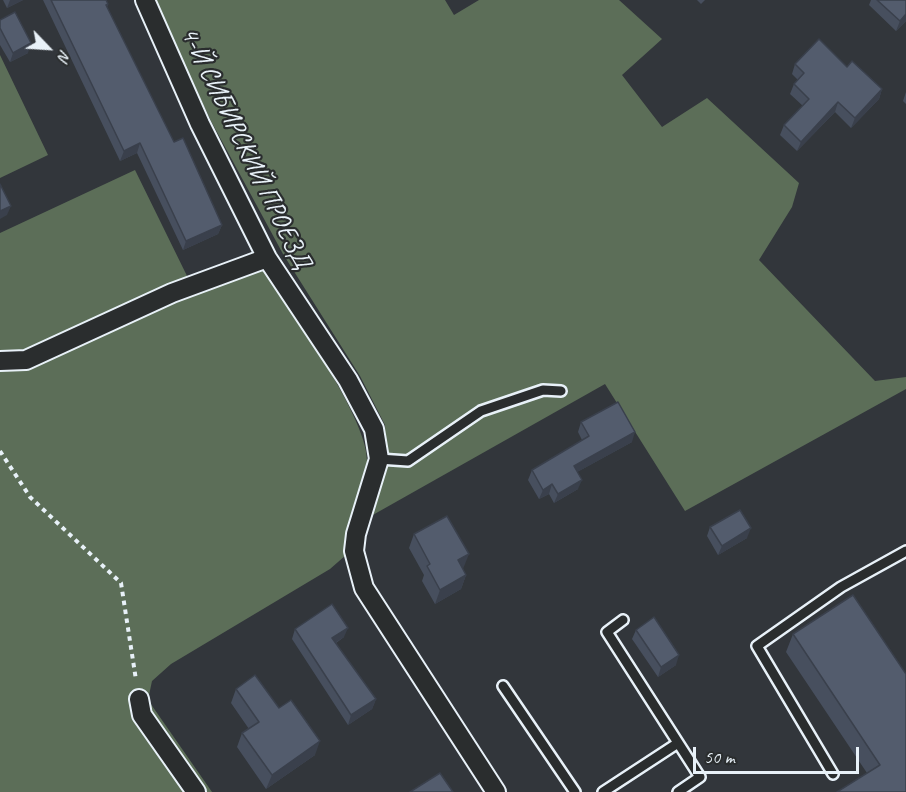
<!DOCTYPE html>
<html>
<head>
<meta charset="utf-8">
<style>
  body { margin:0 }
  #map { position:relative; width:906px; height:792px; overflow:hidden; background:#32363b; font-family:Caveat,sans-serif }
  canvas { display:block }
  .north { position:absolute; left:18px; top:18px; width:60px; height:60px; -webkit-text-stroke:4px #2a2d2e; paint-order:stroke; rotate:115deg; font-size:16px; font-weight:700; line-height:24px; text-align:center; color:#e8f1f8 }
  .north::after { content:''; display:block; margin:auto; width:21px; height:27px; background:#e8f1f8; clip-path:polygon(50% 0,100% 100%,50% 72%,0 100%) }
  .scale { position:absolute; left:693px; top:747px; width:166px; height:27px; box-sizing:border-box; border:3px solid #e8f1f8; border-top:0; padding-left:8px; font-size:18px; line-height:21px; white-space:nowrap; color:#e8f1f8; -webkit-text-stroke:4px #2a2d2e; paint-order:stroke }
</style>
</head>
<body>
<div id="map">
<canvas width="906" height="792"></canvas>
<div class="north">N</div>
<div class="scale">50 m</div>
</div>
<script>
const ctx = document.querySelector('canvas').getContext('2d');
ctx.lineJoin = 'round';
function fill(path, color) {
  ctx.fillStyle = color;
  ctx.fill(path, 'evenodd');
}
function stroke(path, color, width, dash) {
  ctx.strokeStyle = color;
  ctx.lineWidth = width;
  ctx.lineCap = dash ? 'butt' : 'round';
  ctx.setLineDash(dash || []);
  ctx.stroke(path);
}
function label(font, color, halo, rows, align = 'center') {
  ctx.font = font + ' Caveat,sans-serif';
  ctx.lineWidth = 4.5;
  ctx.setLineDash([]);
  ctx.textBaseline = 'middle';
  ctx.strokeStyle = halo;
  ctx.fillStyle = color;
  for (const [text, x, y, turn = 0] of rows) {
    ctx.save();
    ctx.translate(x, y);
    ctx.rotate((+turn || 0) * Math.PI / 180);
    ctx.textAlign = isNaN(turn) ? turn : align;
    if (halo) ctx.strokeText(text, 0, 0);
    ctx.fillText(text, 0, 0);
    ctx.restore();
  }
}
fill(new Path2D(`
  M 154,0 L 445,0 L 454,15 L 479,0 L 619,0 L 662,39 L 622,75 L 662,127 L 707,98 L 799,183 L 792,207 L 759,260 L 875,381 L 906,377 L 906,389 L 685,511 L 605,384 L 371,516 L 386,462 L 385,425 L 360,376 L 283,254 L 211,121 Z
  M 0,55 L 48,155 L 0,178 Z
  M 135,170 L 189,280 L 253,252 C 280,296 368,415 367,461 C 367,495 345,520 346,555 L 330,569 L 171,664 L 152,681 L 148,700 L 212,792 L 0,792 L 0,233 Z`), '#5c6e58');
const service = new Path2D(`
  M 379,459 L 408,461 L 481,411 L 543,390 L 561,391
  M 623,620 L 607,632 L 700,777 L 678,792
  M 503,686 L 575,792
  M 833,774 L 757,646 L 841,587 L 906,551
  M 603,792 L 678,743`);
const minor = new Path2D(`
  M 145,0 L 200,124 L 267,258 L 348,380 L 374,429 L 379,459 L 356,534 L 354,551 L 364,588 L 496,792
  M 0,361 L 26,360 L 172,293 L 267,258
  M 139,699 L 142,715 L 196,792`);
stroke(service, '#e8f1f8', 14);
stroke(minor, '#e8f1f8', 22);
stroke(new Path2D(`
  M 0,451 L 30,497 L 121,583 L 136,680`), '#e8f1f8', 4, [4.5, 4.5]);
stroke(service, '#2a2d2e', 9);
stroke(minor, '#2a2d2e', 18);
fill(new Path2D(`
  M 3,0 L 23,0 L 7,8 Z
  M 43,0 L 106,0 L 108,4 L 107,7 L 174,142 L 222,225 L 218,234 L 183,250 L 137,153 L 120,161 Z
  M 697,0 L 705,0 L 701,4 Z
  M 871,0 L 906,0 L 906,21 L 896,31 L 869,5 Z
  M 0,20 L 28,53 L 10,62 L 0,45 Z
  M 795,64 L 847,67 L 882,89 L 879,99 L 851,128 L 835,112 L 797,151 L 780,135 L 784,125 L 803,106 L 790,94 L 794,84 L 798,80 L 792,74 Z
  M 906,92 L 906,104 L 903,101 Z
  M 581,422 L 632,442 L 577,472 L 578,489 L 554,503 L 549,494 L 539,499 L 528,480 L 532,470 L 582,440 L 578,432 Z
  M 710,527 L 747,538 L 718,555 L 707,536 Z
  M 414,534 L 463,569 L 466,575 L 461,589 L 435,604 L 422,581 L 424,575 L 409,548 Z
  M 295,629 L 344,637 L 336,643 L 376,699 L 372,709 L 348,725 L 292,639 Z
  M 636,630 L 676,665 L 658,677 L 632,639 Z
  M 793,634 L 906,792 L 867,773 L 786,652 Z
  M 236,689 L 279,708 L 315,755 L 266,789 L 237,747 L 242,733 L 249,729 L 231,703 Z`), '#474f5e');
fill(new Path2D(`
  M 10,0 L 23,0 L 7,8 Z
  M 906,14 L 906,21 L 896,31 L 900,21 Z
  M 31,43 L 28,53 L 10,62 L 13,53 Z
  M 882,89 L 879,99 L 851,128 L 855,118 Z
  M 838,102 L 835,112 L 797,151 L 801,142 Z
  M 140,143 L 137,153 L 120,161 L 124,151 Z
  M 11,206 L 7,215 L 0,219 L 0,211 Z
  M 222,225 L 218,234 L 183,250 L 186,241 Z
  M 635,432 L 632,442 L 570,476 L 574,466 Z
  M 582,480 L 578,489 L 554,503 L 558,494 Z
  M 552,484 L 549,494 L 539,499 L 543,490 Z
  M 751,528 L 747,538 L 718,555 L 722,546 Z
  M 469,554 L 463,569 L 453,574 L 458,560 Z
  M 466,575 L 461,589 L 435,604 L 440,590 Z
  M 348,628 L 344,637 L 329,647 L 332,638 Z
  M 679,655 L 676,665 L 658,677 L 661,667 Z
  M 376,699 L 372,709 L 348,725 L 351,715 Z
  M 320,741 L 315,755 L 266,789 L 272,775 Z`), '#3a404c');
const building = new Path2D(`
  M 51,0 L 106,0 L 108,4 L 106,5 L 174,142 L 183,138 L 222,225 L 186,241 L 140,143 L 124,151 Z
  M 877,0 L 906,0 L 906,14 L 900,21 Z
  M 15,12 L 31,43 L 13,53 L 0,28 L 0,20 Z
  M 819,39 L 847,67 L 852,61 L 882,89 L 855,118 L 838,102 L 801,142 L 784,125 L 809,99 L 794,84 L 804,73 L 795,64 Z
  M 0,184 L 11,206 L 0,211 Z
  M 618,402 L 635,432 L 574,466 L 582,480 L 558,494 L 552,484 L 543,490 L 532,470 L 589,436 L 581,422 Z
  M 740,510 L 751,528 L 722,546 L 710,527 Z
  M 447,516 L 469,554 L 458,560 L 466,575 L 440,590 L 427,566 L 430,564 L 414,534 Z
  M 853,595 L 906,674 L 906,792 L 837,792 L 880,765 L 793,634 Z
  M 332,604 L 348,628 L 332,638 L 376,699 L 351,715 L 295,629 Z
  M 654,617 L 679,655 L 661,667 L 636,630 Z
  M 255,675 L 279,708 L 291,700 L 320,741 L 272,775 L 242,733 L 259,722 L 236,689 Z
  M 440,773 L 453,792 L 410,792 Z`);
fill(building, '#535c6d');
stroke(building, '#3a404c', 1.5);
label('26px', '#e8f1f8', '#2a2d2e', [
  ["4-Й СИБИРСКИЙ ПРОЕЗД",245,148,64]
]);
</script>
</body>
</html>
